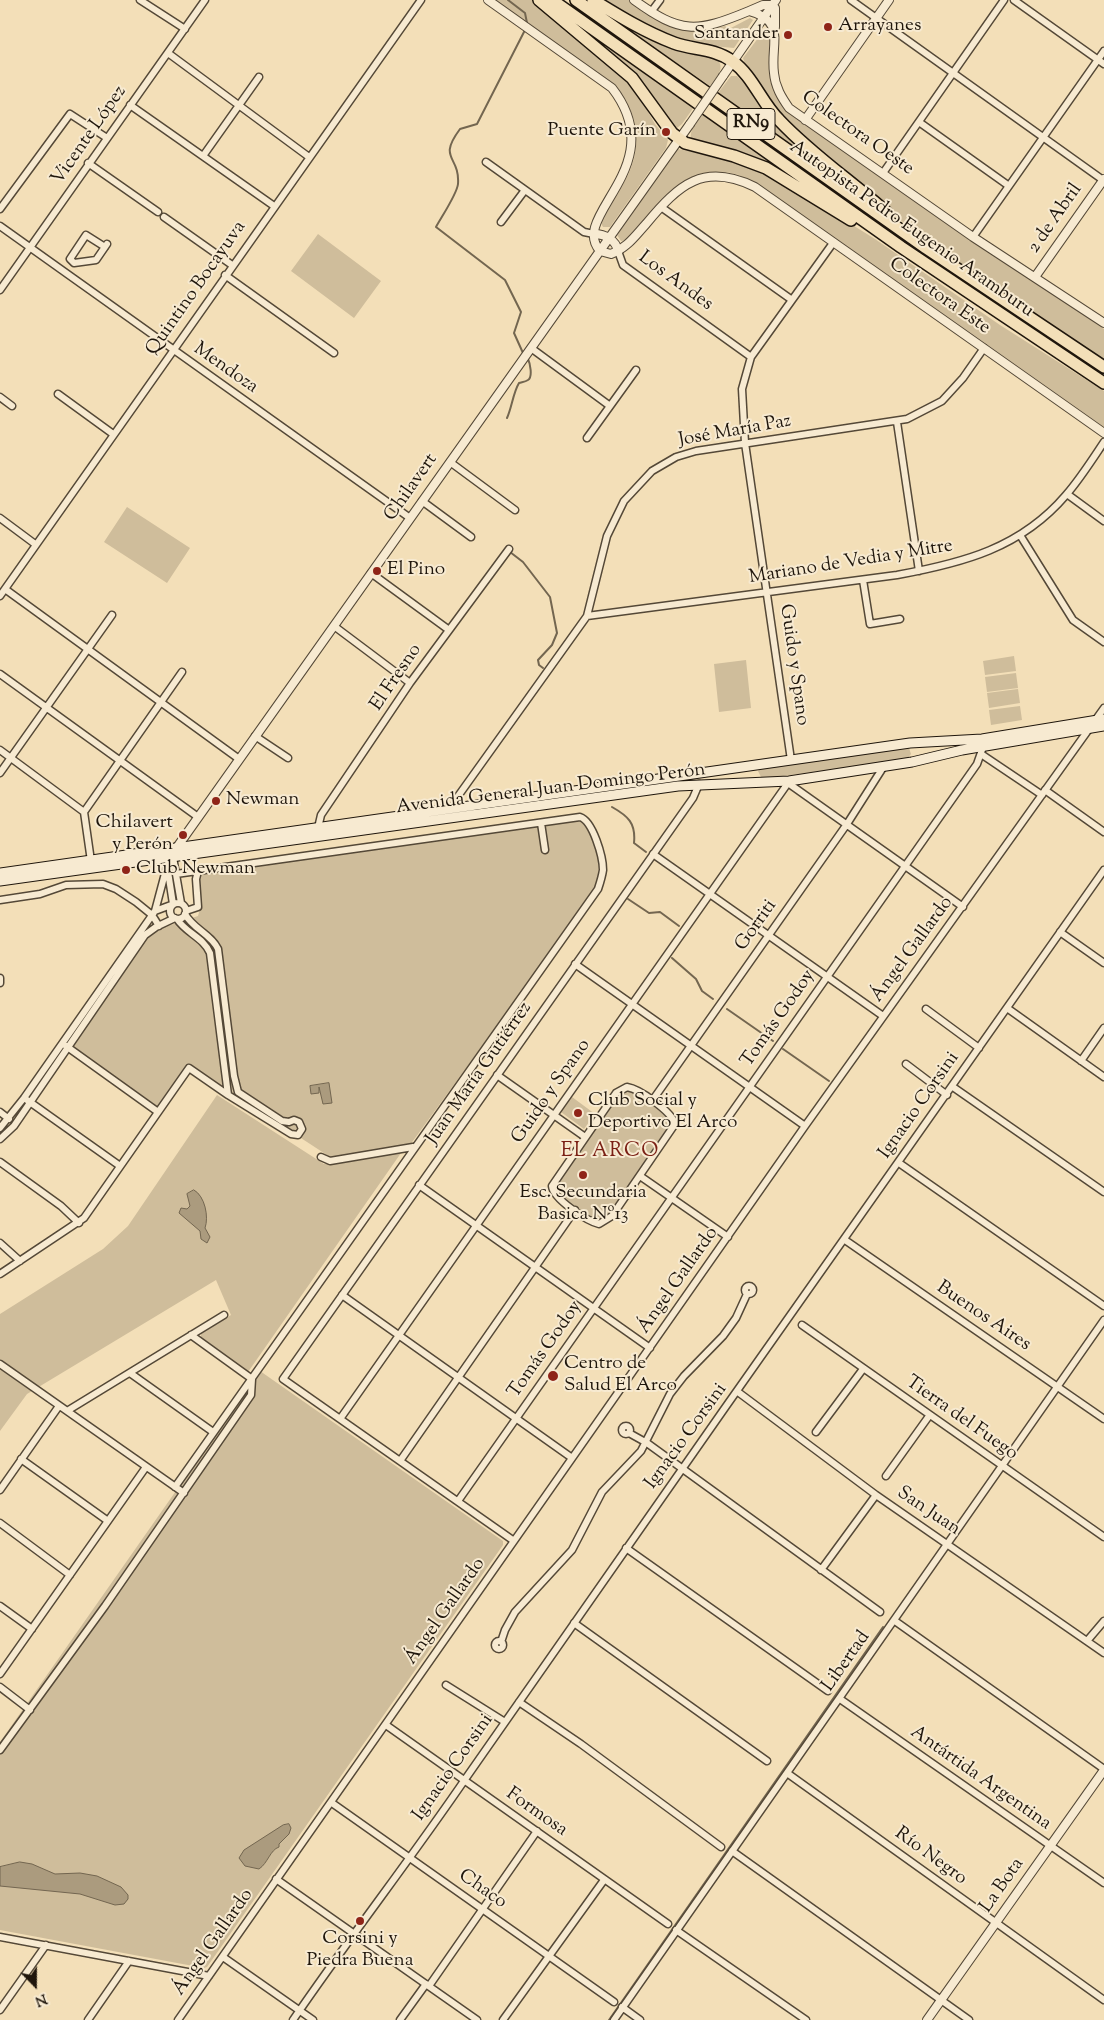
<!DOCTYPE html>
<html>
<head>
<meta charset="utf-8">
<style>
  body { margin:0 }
  #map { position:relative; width:1104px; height:2020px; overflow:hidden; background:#f3dfb8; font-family:"Sorts Mill Goudy",serif }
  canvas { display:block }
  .north { position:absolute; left:10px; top:1960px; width:50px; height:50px; -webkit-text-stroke:4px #f7ead1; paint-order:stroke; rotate:158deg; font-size:14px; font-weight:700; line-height:20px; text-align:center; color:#1f160c }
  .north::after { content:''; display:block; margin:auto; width:18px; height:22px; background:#1f160c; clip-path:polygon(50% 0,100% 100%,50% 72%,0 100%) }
</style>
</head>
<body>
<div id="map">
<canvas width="1104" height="2020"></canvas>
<div class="north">N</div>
</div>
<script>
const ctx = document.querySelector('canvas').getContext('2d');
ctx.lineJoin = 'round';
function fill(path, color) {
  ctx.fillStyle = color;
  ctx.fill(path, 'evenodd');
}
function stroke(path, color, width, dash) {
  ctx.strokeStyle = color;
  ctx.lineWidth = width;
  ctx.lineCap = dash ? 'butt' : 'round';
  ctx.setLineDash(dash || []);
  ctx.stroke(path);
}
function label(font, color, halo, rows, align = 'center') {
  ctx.font = font + ' "Sorts Mill Goudy",serif';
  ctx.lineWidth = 4;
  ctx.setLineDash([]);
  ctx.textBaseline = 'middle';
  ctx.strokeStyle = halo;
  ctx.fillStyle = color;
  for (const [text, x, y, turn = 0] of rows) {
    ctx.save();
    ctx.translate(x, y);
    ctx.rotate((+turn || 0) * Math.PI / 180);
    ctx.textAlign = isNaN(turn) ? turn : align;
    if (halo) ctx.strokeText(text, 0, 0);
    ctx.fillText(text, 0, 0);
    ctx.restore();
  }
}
fill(new Path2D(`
  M 494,0 L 535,0 L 634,87 L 655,124 L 668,140 L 666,148 L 610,227 L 603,227 L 600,221 C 608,206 619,192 627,177 C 645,142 637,105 607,79 Z
  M 586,0 L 691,52 L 718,60 C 725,70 716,77 710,86 Z
  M 598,0 L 630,0 L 661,22 L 685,30 L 703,32 L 725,26 L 729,29 L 750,18 L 753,20 L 734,48 L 681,43 Z
  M 569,18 L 694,107 L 682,124 L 677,128 L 674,127 Z
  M 765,29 L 769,30 L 770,33 C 769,61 771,86 786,110 L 1104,329 L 1104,361 L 936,249 L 893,214 L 783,122 L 746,67 L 743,58 Z
  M 731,76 L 737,76 L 851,187 L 718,93 Z
  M 703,114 L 819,196 L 691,139 C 689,129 698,122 703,114 Z
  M 678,149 L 727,159 L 763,171 L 790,186 L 875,239 L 1000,325 L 1104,391 L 1104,428 L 768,193 L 739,175 L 727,172 L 698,176 L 628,240 L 621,241 L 617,235 L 618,232 Z
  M 318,234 L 381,281 L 354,318 L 291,271 Z
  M 127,507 L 190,548 L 167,583 L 104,542 Z
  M 1014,656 L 1016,671 L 985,675 L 983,661 Z
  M 746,660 L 751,708 L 719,712 L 714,664 Z
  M 1016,673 L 1018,688 L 987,692 L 985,677 Z
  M 1018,689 L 1020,703 L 989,708 L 987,693 Z
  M 1020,706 L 1022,720 L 991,725 L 989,710 Z
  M 909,748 L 911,754 L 907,759 L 762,779 L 758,771 L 760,769 Z
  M 578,821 C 599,828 602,873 595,891 L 410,1145 L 330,1157 L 189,1065 L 159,1108 L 73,1047 L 148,937 L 159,929 L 198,916 L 201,905 L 198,877 L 203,872 Z
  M 627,1091 L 634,1092 L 669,1117 L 672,1125 L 610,1214 L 599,1221 L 595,1221 L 559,1196 L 556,1186 L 617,1096 Z
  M 217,1095 L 324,1164 L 401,1153 L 248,1372 L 201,1339 L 201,1333 L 231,1315 L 216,1280 L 27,1394 L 0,1431 L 0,1314 L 103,1249 L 128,1226 Z
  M 572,1097 L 595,1114 L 584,1129 L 561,1112 Z
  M 260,1371 L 503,1541 L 503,1545 L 207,1967 L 204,1968 L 0,1930 L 0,1742 Z`), '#cfbd9b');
const water = new Path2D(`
  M 329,1083 L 332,1103 L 323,1104 L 319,1087 L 319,1093 L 311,1094 L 310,1086 Z
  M 194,1190 C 205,1196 209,1217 205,1228 L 210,1237 L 207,1243 L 201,1239 L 200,1231 L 179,1213 L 181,1208 L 187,1209 L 190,1206 L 187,1194 Z
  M 289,1824 L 291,1828 L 289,1834 L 279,1844 L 279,1847 C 270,1850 268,1863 259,1869 L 245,1866 L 239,1858 L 244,1850 L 283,1825 Z
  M 20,1862 L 32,1864 L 55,1874 L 80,1873 L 97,1876 L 121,1887 L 128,1895 L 128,1899 L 124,1904 L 115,1905 L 80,1894 L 0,1886 L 0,1867 Z`);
fill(water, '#ab9b7e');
stroke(water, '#736650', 1);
stroke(new Path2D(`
  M 508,0 L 525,13 L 527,23
  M 523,353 L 514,333 L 521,312 L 505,280 L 436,227 C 442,216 457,194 458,184 C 460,155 437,160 460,129 L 477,124 L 525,30
  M 507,418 C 512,407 513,393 519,383 C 522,382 525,382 528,380 C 533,377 530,363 528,359
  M 510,552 L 523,562 L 550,597 L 557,633 L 552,645 L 538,660 L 539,665 L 543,668
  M 612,807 C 628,816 636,823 634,843 L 646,852
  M 628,899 L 649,913 L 660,912 L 679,926
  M 672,958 L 696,979 L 702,991 L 713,999
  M 727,1009 L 773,1041
  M 783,1049 L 829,1081
  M 609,2020 L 883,1627`), '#736650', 2);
const minor = new Path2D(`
  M 140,0 L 185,29
  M 851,0 L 1103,180
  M 1014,0 L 1104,64
  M 651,12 L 660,0
  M 168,53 L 309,157
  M 130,105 L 274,206
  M 919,122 L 1009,186
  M 203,156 L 259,77
  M 486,162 L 584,232 L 594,234
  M 88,163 L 158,212
  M 883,173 L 1004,0
  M 661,207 L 792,300
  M 0,209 L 70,114 L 107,138
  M 164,217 L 232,265
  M 501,222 L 525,190
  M 0,226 L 410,518
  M 973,237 L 1104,51
  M 105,247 L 86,235 L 70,259 L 74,263 L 96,260 L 107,244
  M 618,251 L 623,265 L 751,357
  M 225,275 L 334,353
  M 0,290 L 205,0
  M 531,348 L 610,406
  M 58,394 L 113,434
  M 0,397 L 12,406
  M 897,422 L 919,571
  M 587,438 L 636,370
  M 450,462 L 515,510
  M 1067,494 L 1104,521
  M 422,501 L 471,537
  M 0,518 L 35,544
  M 1020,535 L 1073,620 L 1104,642
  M 371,573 L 449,630
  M 863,580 L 870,624 L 900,619
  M 5,589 L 239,759
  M 0,596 L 421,0
  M 587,616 L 897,575 C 963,563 1021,548 1066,495 C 1080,479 1092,460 1104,442
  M 334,626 L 410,683
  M 0,674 L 198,817
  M 255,736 L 288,758
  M 0,750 L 84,812
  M 981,754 L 1042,795
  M 791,760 L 745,443 L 742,389 L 751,357 L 833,243
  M 0,773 L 112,615
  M 789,781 L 788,783 L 963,907
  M 1045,790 L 1104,832
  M 454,809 L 456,799 L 587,616 L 607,536 L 624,501 L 652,471 L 676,457 L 696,451 L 907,419 L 942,401 L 963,378 L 984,348
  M 541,823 L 545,850
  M 318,828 L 321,815 L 410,683 L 509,549
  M 653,854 L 883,1016
  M 173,857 L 167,865 L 173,904
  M 173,857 L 181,903
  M 91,861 L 84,812 L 182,672
  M 0,900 L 40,894 L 66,885 L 103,884 L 116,889 L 136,902 L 152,915 L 159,926
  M170 911a8 8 0 1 1 16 0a8 8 0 1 1-16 0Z
  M 155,911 L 167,866
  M 186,911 L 198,907 L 196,879 L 198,871
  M 177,919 C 186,933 204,938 210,953 L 228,1095 L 291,1134 L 298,1135 L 302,1129 L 299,1122 L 294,1120 L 289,1122 L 282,1121 L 238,1092 L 234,1076 L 218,949 C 211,934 193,929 185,914
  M 1060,932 L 1104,963
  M 575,964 L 805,1126
  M 0,978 L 0,983
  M 1007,1008 L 1104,1077
  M 926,1009 L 979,1048
  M 66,1046 L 158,1112
  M 1081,1061 L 1104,1028
  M 906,1064 L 947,1095
  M 497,1075 L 585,1137
  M 627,1087 C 640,1089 672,1112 675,1124 L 612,1216 L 599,1224 C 587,1221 553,1199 552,1186 L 616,1093 Z
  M 953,1087 L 1104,1192
  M 27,1100 L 120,1166
  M 652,1101 L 847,824 L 884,766
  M 0,1112 L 9,1119
  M 0,1128 L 24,1098 L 155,911 L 171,905
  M 0,1139 L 14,1126 L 145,935 L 156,927 L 175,918
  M 321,1157 L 330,1161 L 413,1147
  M 0,1162 L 61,1206 L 79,1223
  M 899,1163 L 1104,1306
  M 640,1176 L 728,1237
  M 419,1185 L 650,1348
  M 845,1240 L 1104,1419
  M 0,1243 L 20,1261
  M 0,1274 L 84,1218 L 189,1068 L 228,1095
  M745 1290a4 4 0 1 1 8 0a4 4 0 1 1-8 0Z
  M 342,1295 L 572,1458
  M 802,1325 L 1104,1537
  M 0,1364 L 184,1493
  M 130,1373 L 213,1432
  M 738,1392 L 876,1495 L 1104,1653
  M 67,1411 L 224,1315
  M 340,1419 L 788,783
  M622 1430a4 4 0 1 1 8 0a4 4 0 1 1-8 0Z
  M 816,1432 L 863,1369
  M 629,1433 L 647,1443 L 880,1612
  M 21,1459 L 108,1521
  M 400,1461 L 575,1210
  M 886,1476 L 929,1416
  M 175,1487 L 598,889 C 600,883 602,877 603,870 C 603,857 593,821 580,817 L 176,874
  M 0,1490 L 59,1406
  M 458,1501 L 977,764 L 983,747
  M 0,1523 L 70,1575
  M 514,1541 L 283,1379 L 693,798 L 699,784
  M 626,1548 L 828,1691
  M 821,1570 L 876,1495
  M 0,1606 L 32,1629
  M 895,1621 L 1104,1769
  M 574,1623 L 767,1761
  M495 1645a4 4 0 1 1 8 0a4 4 0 1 1-8 0Z
  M 1087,1641 L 1104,1621
  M 501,1642 L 505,1630 L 515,1612 L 572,1550 L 602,1492 L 641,1451 L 670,1394 L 684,1376 L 723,1336 L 736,1318 L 747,1294
  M 0,1674 L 146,1467
  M 446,1685 L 505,1722
  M 0,1687 L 30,1710
  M 840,1699 L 1104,1883
  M 519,1702 L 581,1744 L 721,1847
  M 386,1725 L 668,1924
  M 0,1750 L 105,1606 L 251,1395 L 252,1379 L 191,1335
  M 787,1773 L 1104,2000
  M 332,1803 L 614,2002
  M 732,1851 L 969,2020
  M 276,1879 L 477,2020
  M 676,1930 L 806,2020
  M 0,1937 L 209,1976
  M 223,1957 L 313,2020
  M 429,1986 L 537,1831
  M 622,2007 L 640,2020
  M 0,2010 L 46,1945
  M 88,2020 L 129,1961
  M 178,2020 L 805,1126 L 1104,708
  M 293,2020 C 349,1938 410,1860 466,1778 C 677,1474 891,1173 1104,870
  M 400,2020 L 426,1984
  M 503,2020 L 604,1880
  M 614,2020 L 1104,1320`);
const tertiary = new Path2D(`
  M 488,0 L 612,88 C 673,167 568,215 600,251 L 611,254 C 627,248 635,236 646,224 C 679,184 704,162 755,187 L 1104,433
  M 634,0 C 681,34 696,33 749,11 C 787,21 770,44 774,73 C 775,87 782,98 789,108 L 973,237 L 1104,323
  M 772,5 L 775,8 L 775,27
  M 749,11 L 763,5 L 772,5
  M 723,76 L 776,0
  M 805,120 L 889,0
  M 594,234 C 605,234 616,240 618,251
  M 1035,277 L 1104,179
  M 175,850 L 690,124
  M 927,2020 L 1104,1770`);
const secondary = new Path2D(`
  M 0,873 L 910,743 L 982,739 L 1104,719
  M 0,881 L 678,786 L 789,781 L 912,762 L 962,750 L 1104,726`);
const motorway = new Path2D(`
  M 539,0 L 632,78 L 672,133 L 685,143 L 734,156 L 766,168 L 851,220
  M 552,0 L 901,247 L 1104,383
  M 576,0 L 926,248 L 1104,367
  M 593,0 C 619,16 645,32 674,43 C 693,50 714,48 732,61 C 753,76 761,102 779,120 C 811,154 851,181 886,212`);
stroke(minor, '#544837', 9);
stroke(tertiary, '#544837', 10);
stroke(secondary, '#1f160c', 11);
stroke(motorway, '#1f160c', 14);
stroke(minor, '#f7ead1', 6);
stroke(tertiary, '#f7ead1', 8);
stroke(secondary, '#f7ead1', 9);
stroke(motorway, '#f3dfb8', 11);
const tertiaryBridge = new Path2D(`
  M 690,124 L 723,76`);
stroke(tertiaryBridge, '#544837', 10, []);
stroke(tertiaryBridge, '#f7ead1', 8);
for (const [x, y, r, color] of [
  [828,27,5,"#8f2418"],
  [788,35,5,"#8f2418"],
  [666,132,5,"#8f2418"],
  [377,571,5,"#8f2418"],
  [216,801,5,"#8f2418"],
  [183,835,5,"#8f2418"],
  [126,870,5,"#8f2418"],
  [578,1113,5,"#8f2418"],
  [583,1175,5,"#8f2418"],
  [553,1376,6,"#8f2418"],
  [360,1921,5,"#8f2418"]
]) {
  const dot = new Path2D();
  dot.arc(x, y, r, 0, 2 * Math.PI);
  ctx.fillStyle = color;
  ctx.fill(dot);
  stroke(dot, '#f7ead1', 2);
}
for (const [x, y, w] of [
  [751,124,48]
]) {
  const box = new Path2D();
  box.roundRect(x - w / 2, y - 15.5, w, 31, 4);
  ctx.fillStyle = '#f7ead1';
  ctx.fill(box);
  stroke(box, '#1f160c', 1);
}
label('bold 18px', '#1f160c', null, [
  ["RN9",751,124]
]);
label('19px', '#1f160c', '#f7ead1', [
  ["Arrayanes",838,27],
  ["Santander",778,35,"right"],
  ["Puente Garín",656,132,"right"],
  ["El Pino",387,571],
  ["Newman",226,801],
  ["Chilavert",173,824,"right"],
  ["y Perón",173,846,"right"],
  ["Club Newman",136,870],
  ["Club Social y",588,1102],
  ["Deportivo El Arco",588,1124],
  ["Esc. Secundaria",583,1194,"center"],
  ["Basica Nº13",583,1216,"center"],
  ["Centro de",564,1365],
  ["Salud El Arco",564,1387],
  ["Corsini y",360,1940,"center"],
  ["Piedra Buena",360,1962,"center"]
], 'left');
label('19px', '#1f160c', '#f7ead1', [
  ["Colectora Oeste",857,134,35],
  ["Vicente López",90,136,-55],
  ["2 de Abril",1056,219,-55],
  ["Autopista Pedro Eugenio Aramburu",911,230,35],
  ["Los Andes",675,282,36],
  ["Quintino Bocayuva",197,289,-55],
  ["Colectora Este",939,297,35],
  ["Mendoza",225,369,35],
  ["José María Paz",735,432,-10],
  ["Chilavert",412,488,-55],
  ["Mariano de Vedia y Mitre",851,563,-9],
  ["Guido y Spano",793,665,82],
  ["El Fresno",397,678,-56],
  ["Avenida General Juan Domingo Perón",551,790,-7],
  ["Gorriti",757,926,-55],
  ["Ángel Gallardo",913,950,-54],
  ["Tomás Godoy",779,1019,-55],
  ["Juan María Gutiérrez",480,1074,-55],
  ["Guido y Spano",552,1092,-55],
  ["Ignacio Corsini",920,1106,-55],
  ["Ángel Gallardo",679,1281,-55],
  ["Buenos Aires",983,1317,34],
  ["Tomás Godoy",546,1350,-55],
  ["Tierra del Fuego",961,1419,35],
  ["Ignacio Corsini",687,1437,-54],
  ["San Juan",928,1512,34],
  ["Ángel Gallardo",446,1612,-55],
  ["Libertad",847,1662,-55],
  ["Ignacio Corsini",454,1768,-55],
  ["Antártida Argentina",980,1779,35],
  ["Formosa",536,1813,35],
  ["Río Negro",930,1857,36],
  ["La Bota",1003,1886,-55],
  ["Chaco",482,1890,35],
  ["Ángel Gallardo",214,1943,-55]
]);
ctx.letterSpacing = '1px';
label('20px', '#7a1f14', '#f7ead1', [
  ["EL ARCO",610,1153]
]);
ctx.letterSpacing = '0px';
</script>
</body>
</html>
